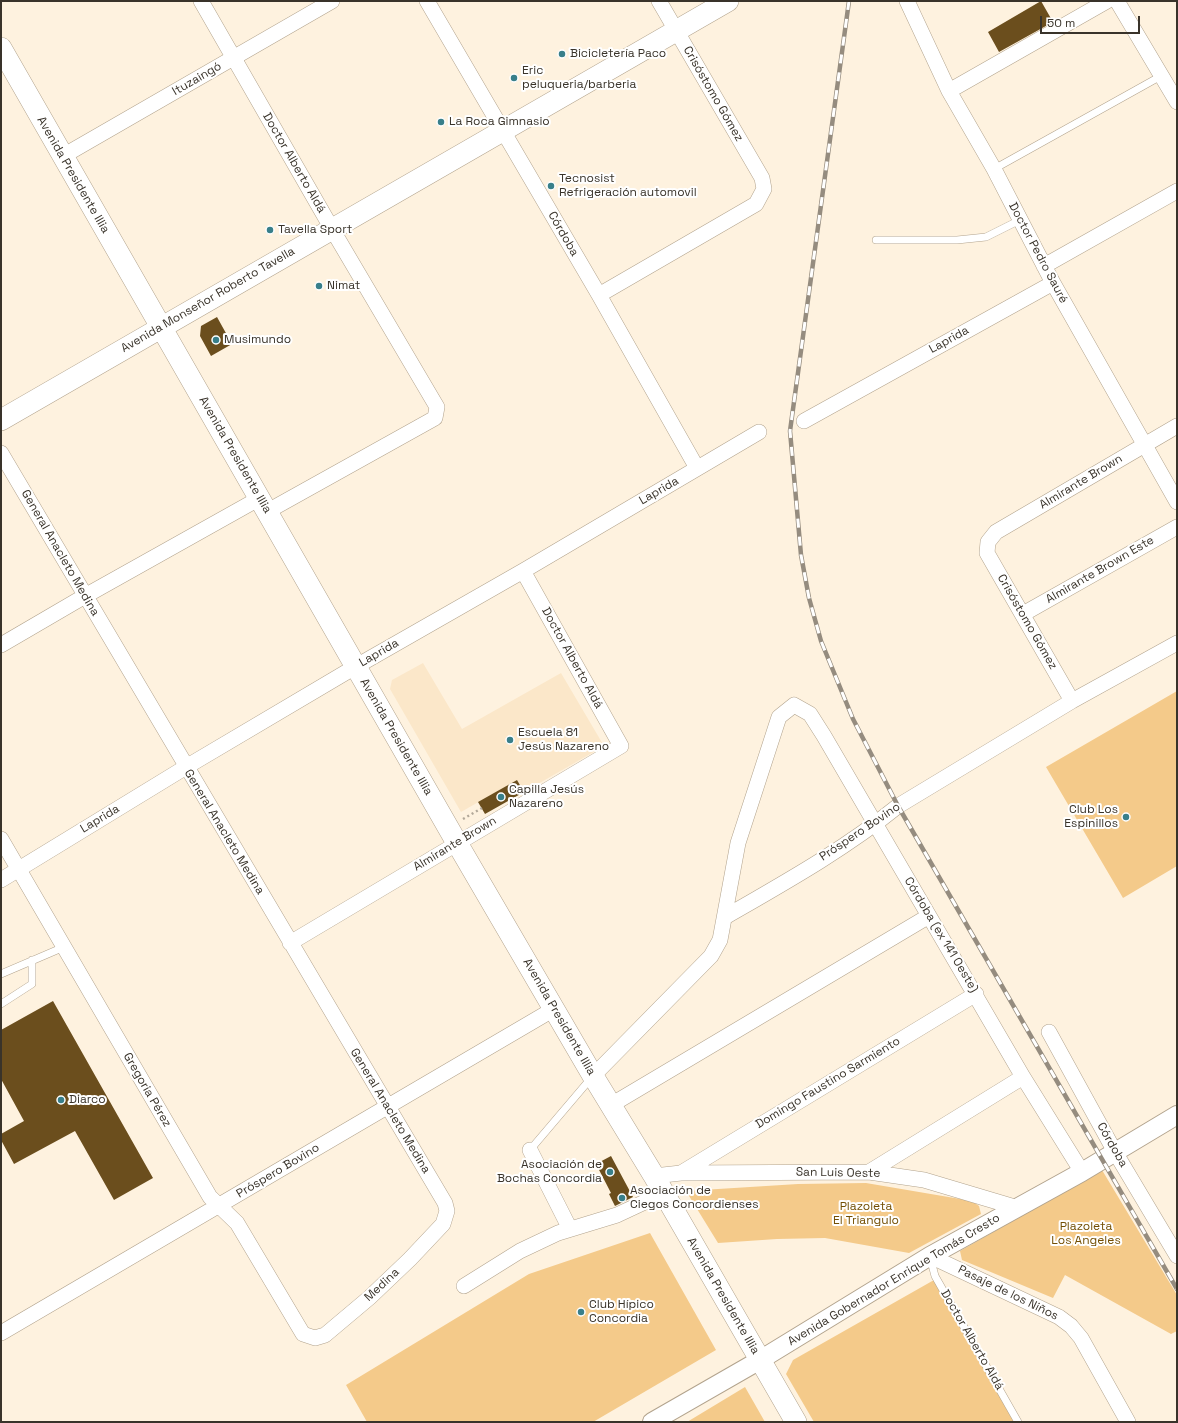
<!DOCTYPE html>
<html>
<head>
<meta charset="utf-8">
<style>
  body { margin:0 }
  #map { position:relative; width:1178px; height:1423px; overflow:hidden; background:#fef2df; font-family:"Space Grotesk",sans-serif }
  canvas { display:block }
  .frame { position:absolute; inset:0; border:2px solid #39332a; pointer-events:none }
  .scale { position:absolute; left:1040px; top:16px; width:100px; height:18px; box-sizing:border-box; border:2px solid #39332a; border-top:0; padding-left:5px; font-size:12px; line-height:14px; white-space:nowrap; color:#39332a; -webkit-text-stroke:3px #fff; paint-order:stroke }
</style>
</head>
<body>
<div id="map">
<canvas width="1178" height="1423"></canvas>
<div class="frame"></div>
<div class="scale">50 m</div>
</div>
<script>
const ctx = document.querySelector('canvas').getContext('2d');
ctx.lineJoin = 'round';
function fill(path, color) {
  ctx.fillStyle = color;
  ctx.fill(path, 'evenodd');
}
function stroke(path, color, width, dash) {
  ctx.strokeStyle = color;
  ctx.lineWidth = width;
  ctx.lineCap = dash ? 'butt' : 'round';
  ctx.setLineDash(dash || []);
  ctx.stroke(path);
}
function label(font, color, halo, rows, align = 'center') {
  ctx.font = font + ' "Space Grotesk",sans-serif';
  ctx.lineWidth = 4;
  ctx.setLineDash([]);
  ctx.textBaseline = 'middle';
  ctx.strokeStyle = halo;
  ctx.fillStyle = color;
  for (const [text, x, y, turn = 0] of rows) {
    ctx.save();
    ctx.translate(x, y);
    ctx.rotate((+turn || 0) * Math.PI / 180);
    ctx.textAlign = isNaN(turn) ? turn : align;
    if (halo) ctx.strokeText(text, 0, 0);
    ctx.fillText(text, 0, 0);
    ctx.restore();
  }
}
fill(new Path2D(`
  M 423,663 L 462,729 L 561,673 L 604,746 L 524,792 L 517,780 L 461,812 L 390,689 L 392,680 Z`), '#fbe7c9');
fill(new Path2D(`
  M 1177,691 L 1177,866 L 1123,898 L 1046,767 Z
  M 1102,1170 L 1177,1295 L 1177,1331 L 1171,1334 L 1065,1275 L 1053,1298 L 962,1260 L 960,1251 Z
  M 866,1183 L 972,1201 L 979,1206 L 981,1214 L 909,1253 L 825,1238 L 777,1239 L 718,1243 L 686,1191 L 798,1184 Z
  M 650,1233 L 716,1350 L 593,1422 L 367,1422 L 346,1385 L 529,1274 Z
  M 934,1280 L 1014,1422 L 814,1422 L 786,1374 L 793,1360 Z
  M 745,1387 L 765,1422 L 687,1422 Z`), '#f4ca8a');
fill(new Path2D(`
  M 1041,1 L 1053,22 L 999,52 L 988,32 Z
  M 217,317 L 232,344 L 211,356 L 200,336 L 201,326 Z
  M 517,780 L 524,792 L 485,814 L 478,802 Z
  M 53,1001 L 153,1178 L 114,1200 L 75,1131 L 14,1164 L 1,1140 L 1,1134 L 24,1121 L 1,1079 L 1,1030 Z
  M 611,1156 L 633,1197 L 615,1206 L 609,1194 L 611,1193 L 596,1164 Z`), '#6b4e1d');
const service = new Path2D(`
  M 994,169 L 1161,76
  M 876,240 L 957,240 L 986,237 L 1020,220
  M 1,974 L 64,947
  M 1,1004 L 32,984 L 32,960
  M 530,1150 L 592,1077
  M 930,1257 L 935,1276 L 1018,1422`);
const minor = new Path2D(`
  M 201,1 L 332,229 L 437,407 L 435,418 L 268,511
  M 427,1 L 599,295 L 697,468
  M 907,1 L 949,91 L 994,169 L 1053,283 L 1177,502
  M 1117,1 L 1177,102
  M 949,91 L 1107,1
  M 63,156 L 332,1
  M 1044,266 L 1177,191
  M 599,295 L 756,204 L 764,189 L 762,178 L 659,1
  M 804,421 L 1053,283
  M 1,453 L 445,1203 L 447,1211 L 443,1224 L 410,1259 L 369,1298 L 325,1335 L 315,1338 L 303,1334 L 237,1223 L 210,1197 L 1,839
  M 1023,614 L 1177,527
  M 1,645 L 85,596 L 260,498
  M 1072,701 L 987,553 L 988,542 L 996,532 L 1177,426
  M 1,880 L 186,767 L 355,667 L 523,571 L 759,432
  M 725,917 C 784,883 845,849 898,806 L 1072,701 L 1177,643
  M 290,943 L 621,746 L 523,571
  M 1049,1032 L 1115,1152 L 1177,1256
  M 593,1076 L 711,956 L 720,940 L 738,843 L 779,717 L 794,705 L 810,714 L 824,736 L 1023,1077 L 1082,1172
  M 611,1105 L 929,916
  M 530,1150 L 570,1229
  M 869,1172 L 1023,1077
  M 681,1173 L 976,994
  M 654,1176 L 681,1173 L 869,1172 L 924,1180 L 1018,1208
  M 930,1256 L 1059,1317 L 1071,1326 L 1081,1338 L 1128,1422
  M 464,1286 L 520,1251 L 558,1233 L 617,1215 L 664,1193
  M 1,1333 L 554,1009`);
const tertiary = new Path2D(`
  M 652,1422 L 760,1360 L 930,1256 L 1082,1172 L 1177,1115`);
const secondary = new Path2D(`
  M 1,48 L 457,843 L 593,1076 L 654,1176 L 796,1422
  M 1,420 L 728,1`);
stroke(service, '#b2a38d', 8);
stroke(minor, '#b2a38d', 16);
stroke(tertiary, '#b2a38d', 20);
stroke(secondary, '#b2a38d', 22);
stroke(new Path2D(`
  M 463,819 L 482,808`), '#b2a899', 2.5, [2, 3]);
stroke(service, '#fff', 7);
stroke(minor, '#fff', 15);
stroke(tertiary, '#fff', 18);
stroke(secondary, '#fff', 21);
const rail = new Path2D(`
  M 849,1 L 790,431 L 801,555 L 809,598 L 821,641 L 853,719 L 898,806 L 1177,1289`);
stroke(rail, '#958c7f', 4.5);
stroke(rail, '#fff', 3, [9]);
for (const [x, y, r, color] of [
  [562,54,4,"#387f8a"],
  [514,78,4,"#387f8a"],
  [441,122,4,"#387f8a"],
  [551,186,4,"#387f8a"],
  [270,230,4,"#387f8a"],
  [319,286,4,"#387f8a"],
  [216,340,4,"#387f8a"],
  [510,740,4,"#387f8a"],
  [501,797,4,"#387f8a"],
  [1126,817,4,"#387f8a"],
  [61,1100,4,"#387f8a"],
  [610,1172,4,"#387f8a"],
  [622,1198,4,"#387f8a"],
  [581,1312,4,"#387f8a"]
]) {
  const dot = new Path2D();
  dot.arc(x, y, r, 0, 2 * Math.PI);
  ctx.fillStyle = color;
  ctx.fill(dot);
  stroke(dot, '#fff', 1.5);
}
label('12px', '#39332a', '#fff', [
  ["Bicicletería Paco",570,54],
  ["Eric",522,71],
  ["peluqueria/barberia",522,85],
  ["La Roca Gimnasio",449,122],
  ["Tecnosist",559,179],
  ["Refrigeración automovil",559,193],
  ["Tavella Sport",278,230],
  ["Nimat",327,286],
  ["Musimundo",224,340],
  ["Escuela 81",518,733],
  ["Jesús Nazareno",518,747],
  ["Capilla Jesús",509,790],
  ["Nazareno",509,804],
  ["Club Los",1118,810,"right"],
  ["Espinillos",1118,824,"right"],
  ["Diarco",69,1100],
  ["Asociación de",602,1165,"right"],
  ["Bochas Concordia",602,1179,"right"],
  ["Asociación de",630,1191],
  ["Ciegos Concordienses",630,1205],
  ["Club Hípico",589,1305],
  ["Concordia",589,1319]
], 'left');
label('12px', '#39332a', '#fff', [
  ["Ituzaingó",197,79,-30],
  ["Crisóstomo Gómez",713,94,60],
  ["Doctor Alberto Aldá",294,163,60],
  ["Avenida Presidente Illia",73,175,60],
  ["Córdoba",563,234,60],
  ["Doctor Pedro Sauré",1038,253,62],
  ["Avenida Monseñor Roberto Tavella",208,300,-30],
  ["Laprida",949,340,-29],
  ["Avenida Presidente Illia",235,455,60],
  ["Almirante Brown",1081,482,-31],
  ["Laprida",659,491,-30],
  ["General Anacleto Medina",60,553,60],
  ["Almirante Brown Este",1100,570,-30],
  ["Crisóstomo Gómez",1027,622,60],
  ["Laprida",379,653,-30],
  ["Doctor Alberto Aldá",572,658,61],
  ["Avenida Presidente Illia",396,737,60],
  ["Laprida",100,819,-31],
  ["General Anacleto Medina",224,832,59],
  ["Próspero Bovino",860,832,-34],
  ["Almirante Brown",455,844,-31],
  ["Córdoba (ex 141 Oeste)",941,935,59],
  ["Avenida Presidente Illia",559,1017,60],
  ["Domingo Faustino Sarmiento",828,1083,-31],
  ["Gregoria Pérez",147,1090,60],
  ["General Anacleto Medina",390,1111,59],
  ["Córdoba",1112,1145,60],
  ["Próspero Bovino",278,1171,-31],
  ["San Luis Oeste",838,1173,1],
  ["Avenida Gobernador Enrique Tomás Cresto",894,1280,-31],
  ["Medina",382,1285,-43],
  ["Pasaje de los Niños",1008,1293,26],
  ["Avenida Presidente Illia",723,1296,60],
  ["Doctor Alberto Aldá",972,1340,60]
]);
label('12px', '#734f04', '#fff', [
  ["Plazoleta",866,1207],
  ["El Triangulo",866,1221],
  ["Plazoleta",1086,1227],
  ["Los Angeles",1086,1241]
]);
</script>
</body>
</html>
